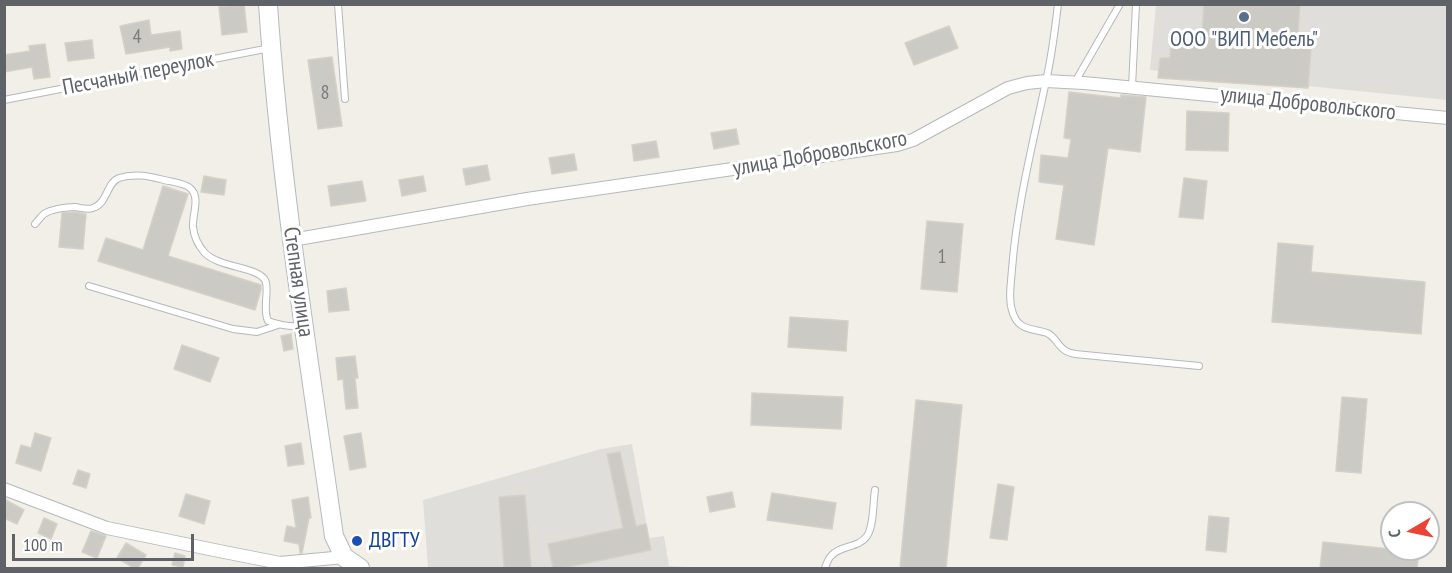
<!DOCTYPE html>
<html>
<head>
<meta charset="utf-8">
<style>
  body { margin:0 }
  #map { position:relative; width:1452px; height:573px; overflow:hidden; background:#f1efe8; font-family:"PT Sans Narrow",sans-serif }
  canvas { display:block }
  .frame { position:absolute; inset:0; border:6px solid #5f6368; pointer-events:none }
  .north { position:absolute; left:1380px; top:501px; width:60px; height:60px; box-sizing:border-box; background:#fff; border:2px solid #bfc1c3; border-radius:50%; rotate:261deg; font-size:16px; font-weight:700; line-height:24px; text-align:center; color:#5f6368 }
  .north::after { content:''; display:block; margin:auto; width:21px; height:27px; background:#ea4335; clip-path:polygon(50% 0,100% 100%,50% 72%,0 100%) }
  .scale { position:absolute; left:12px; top:534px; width:182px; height:27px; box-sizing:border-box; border:3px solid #5f6368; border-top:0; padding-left:8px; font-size:18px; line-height:21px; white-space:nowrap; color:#5f6368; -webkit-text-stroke:4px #fff; paint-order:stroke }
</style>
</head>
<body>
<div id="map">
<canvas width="1452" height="573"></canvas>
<div class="frame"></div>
<div class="north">С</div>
<div class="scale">100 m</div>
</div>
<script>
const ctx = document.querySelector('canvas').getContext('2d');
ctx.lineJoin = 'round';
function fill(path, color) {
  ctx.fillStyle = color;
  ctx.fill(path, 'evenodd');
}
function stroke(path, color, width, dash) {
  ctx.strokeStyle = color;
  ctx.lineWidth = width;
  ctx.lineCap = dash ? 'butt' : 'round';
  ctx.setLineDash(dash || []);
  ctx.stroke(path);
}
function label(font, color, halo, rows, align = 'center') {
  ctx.font = font + ' "PT Sans Narrow",sans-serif';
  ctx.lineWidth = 6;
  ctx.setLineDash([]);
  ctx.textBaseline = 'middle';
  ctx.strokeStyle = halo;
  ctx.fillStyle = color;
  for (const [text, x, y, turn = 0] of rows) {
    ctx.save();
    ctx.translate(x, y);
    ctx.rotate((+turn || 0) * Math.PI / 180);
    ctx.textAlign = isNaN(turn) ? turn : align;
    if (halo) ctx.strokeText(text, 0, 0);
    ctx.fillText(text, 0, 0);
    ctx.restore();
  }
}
fill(new Path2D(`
  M 1156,5 L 1447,5 L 1447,100 L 1150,70 Z
  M 632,444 L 649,538 L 664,536 L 669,566 L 711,568 L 428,568 L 423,500 L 601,449 Z`), '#e0deda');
const building = new Path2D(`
  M 244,4 L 247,32 L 222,35 L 219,7 Z
  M 1204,4 L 1300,4 L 1297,48 L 1311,49 L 1308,88 L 1158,78 L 1160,58 L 1170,58 L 1171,38 L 1186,39 L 1186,32 L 1202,33 Z
  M 149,20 L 151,35 L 180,31 L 182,49 L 170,51 L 170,47 L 126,54 L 120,26 Z
  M 949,26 L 958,48 L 914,65 L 905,43 Z
  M 92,40 L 94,58 L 68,61 L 65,43 Z
  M 45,44 L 50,77 L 34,79 L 32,67 L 4,72 L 4,55 L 30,51 L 29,46 Z
  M 332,57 L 342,126 L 318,129 L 308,60 Z
  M 1069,92 L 1121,98 L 1121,95 L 1146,97 L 1140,152 L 1108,148 L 1094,245 L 1056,239 L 1064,185 L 1039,182 L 1041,155 L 1068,158 L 1071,139 L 1064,138 Z
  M 1187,111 L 1229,113 L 1228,151 L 1186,150 Z
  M 736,129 L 739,144 L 714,149 L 711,133 Z
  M 656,141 L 659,157 L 634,161 L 632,145 Z
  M 574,154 L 577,170 L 552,174 L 549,158 Z
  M 487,165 L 490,180 L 466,185 L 463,169 Z
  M 204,176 L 226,180 L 224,195 L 201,192 Z
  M 423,176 L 426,191 L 402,196 L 399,180 Z
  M 1184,178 L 1207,181 L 1203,219 L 1179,217 Z
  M 362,181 L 366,201 L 331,206 L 328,186 Z
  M 163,186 L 188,194 L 168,256 L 261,285 L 261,289 L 255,310 L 98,261 L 106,238 L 143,250 Z
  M 75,212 L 86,214 L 83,249 L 59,247 L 62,213 Z
  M 927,221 L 963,224 L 957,292 L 921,289 Z
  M 1278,243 L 1313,246 L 1311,272 L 1425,282 L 1421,334 L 1272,322 Z
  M 346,288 L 349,310 L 329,312 L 327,291 Z
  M 790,317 L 848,321 L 846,351 L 788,347 Z
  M 291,334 L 293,349 L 284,351 L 281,336 Z
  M 182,345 L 219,358 L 210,382 L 174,369 Z
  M 355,356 L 358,378 L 355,378 L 358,408 L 346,409 L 343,379 L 338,380 L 336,358 Z
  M 752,393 L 843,397 L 841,429 L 751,425 Z
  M 1342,397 L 1367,399 L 1361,473 L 1336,471 Z
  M 916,400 L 962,405 L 946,568 L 900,568 Z
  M 35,433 L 51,438 L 41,471 L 16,463 L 21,445 L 31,448 Z
  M 361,433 L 366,467 L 350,470 L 344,436 Z
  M 301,443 L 304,464 L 288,466 L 285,446 Z
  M 620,452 L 636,526 L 646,524 L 651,550 L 563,568 L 553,568 L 548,544 L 623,528 L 607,454 Z
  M 78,470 L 90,474 L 86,488 L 73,484 Z
  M 998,484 L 1014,487 L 1007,540 L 990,538 Z
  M 732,492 L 735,507 L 710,512 L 707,497 Z
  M 772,493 L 836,503 L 832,529 L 767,520 Z
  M 186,494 L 210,501 L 204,524 L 179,516 Z
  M 525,495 L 531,568 L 504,568 L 499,497 Z
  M 308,497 L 311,518 L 309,518 L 302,553 L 300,553 L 299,544 L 284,541 L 287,526 L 296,528 L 292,500 Z
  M 4,499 L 24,510 L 17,524 L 4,518 Z
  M 1209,516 L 1229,518 L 1226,552 L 1206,550 Z
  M 44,518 L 57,524 L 51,539 L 38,533 Z
  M 91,531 L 106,536 L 97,558 L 82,552 Z
  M 1323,542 L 1419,552 L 1417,568 L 1320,568 Z
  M 126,543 L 146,555 L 138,568 L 134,568 L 117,558 Z
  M 175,553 L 185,556 L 183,567 L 172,565 Z`);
fill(building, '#cccac5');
stroke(building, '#d6d1c6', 1.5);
const lane = new Path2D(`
  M 338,4 L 345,99
  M 1058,4 C 1055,30 1052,55 1046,81 C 1033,143 1017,205 1012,269 C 1011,285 1007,303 1015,318 C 1021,330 1035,329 1047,333 C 1056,337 1058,347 1066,351 C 1069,353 1072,353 1075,354 L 1199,366
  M 1075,82 L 1120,4
  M 1132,87 L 1136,4
  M 4,100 L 270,48
  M 35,224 C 38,221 41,216 44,214 C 51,209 67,207 75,207 C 81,208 87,210 93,208 C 108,203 106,183 119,178 C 135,173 149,176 164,180 C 172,182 184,183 190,188 C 201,197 192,215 193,227 C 194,236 198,245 204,252 C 218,268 256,266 265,280 C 270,290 262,308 268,321 C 279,325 288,327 300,326
  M 89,286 L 233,329 L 257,332 L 278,325
  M 825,568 C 826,565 828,559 831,556 C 840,545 859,548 867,536 C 874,526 873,501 875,490`);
const street = new Path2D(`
  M 292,240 L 527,199 L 897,145 L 913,140 L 1008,88 L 1027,83 L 1046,81 L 1084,83 L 1448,118
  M 4,489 L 107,528 L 224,552 L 280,563 L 344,557`);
const secondary = new Path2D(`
  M 268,4 C 280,183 309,360 334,536 L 344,557 L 360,568`);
stroke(lane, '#b5b8bc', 8);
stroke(street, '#b5b8bc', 14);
stroke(secondary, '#b6babf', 20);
stroke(lane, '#fff', 6);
stroke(street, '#fff', 12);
stroke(secondary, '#fff', 18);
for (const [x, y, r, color] of [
  [1244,17,6,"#5c6f8a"],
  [357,541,6,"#1a4fb4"]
]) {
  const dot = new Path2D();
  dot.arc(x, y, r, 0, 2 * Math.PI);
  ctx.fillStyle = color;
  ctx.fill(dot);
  stroke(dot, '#fff', 2);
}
label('20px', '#7a7d7f', null, [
  ["4",137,37],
  ["8",325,93],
  ["1",942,257]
]);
label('22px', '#4e5e75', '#fff', [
  ["ООО \"ВИП Мебель\"",1244,40]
]);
label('22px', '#5f6368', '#fff', [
  ["Песчаный переулок",138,74,-11],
  ["улица Добровольского",1308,104,6],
  ["улица Добровольского",820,154,-10],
  ["Степная улица",298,282,82]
]);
label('22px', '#164399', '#fff', [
  ["ДВГТУ",369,541]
], 'left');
</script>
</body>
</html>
